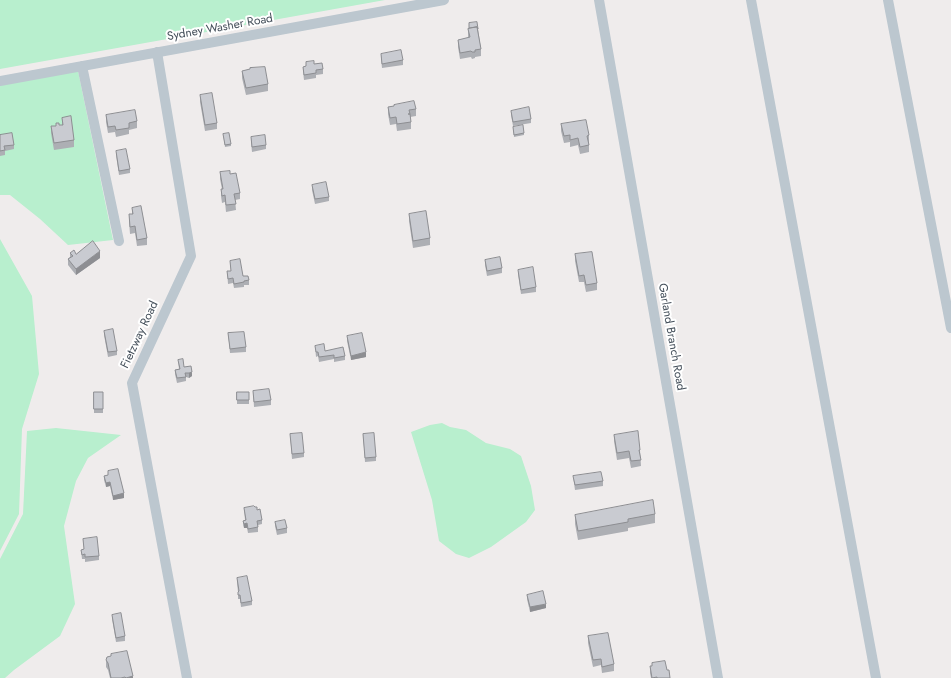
<!DOCTYPE html>
<html>
<head>
<meta charset="utf-8">
<style>
  body { margin:0 }
  canvas { display:block; background:#efecec }
</style>
</head>
<body>
<canvas width="951" height="678"></canvas>
<script>
const ctx = document.querySelector('canvas').getContext('2d');
ctx.lineJoin = 'round';
function fill(path, color) {
  ctx.fillStyle = color;
  ctx.fill(path, 'evenodd');
}
function stroke(path, color, width, dash) {
  ctx.strokeStyle = color;
  ctx.lineWidth = width;
  ctx.lineCap = dash ? 'butt' : 'round';
  ctx.setLineDash(dash || []);
  ctx.stroke(path);
}
function label(font, color, halo, rows, align = 'center') {
  ctx.font = font + ' Jost,sans-serif';
  ctx.lineWidth = 4;
  ctx.setLineDash([]);
  ctx.textBaseline = 'middle';
  ctx.strokeStyle = halo;
  ctx.fillStyle = color;
  for (const [text, x, y, turn = 0] of rows) {
    ctx.save();
    ctx.translate(x, y);
    ctx.rotate((+turn || 0) * Math.PI / 180);
    ctx.textAlign = isNaN(turn) ? turn : align;
    if (halo) ctx.strokeText(text, 0, 0);
    ctx.fillText(text, 0, 0);
    ctx.restore();
  }
}
fill(new Path2D(`
  M 0,0 L 385,0 L 0,69 Z
  M 78,71 L 113,240 L 68,245 L 40,219 L 10,195 L 0,195 L 0,85 Z
  M 0,239 L 32,296 L 39,374 L 22,429 L 19,514 L 0,551 Z
  M 442,423 L 450,427 L 466,430 L 486,443 L 510,449 L 521,456 L 531,486 L 535,510 L 526,522 L 491,547 L 469,558 L 456,554 L 439,541 L 432,500 L 411,432 L 430,425 Z
  M 56,428 L 121,435 L 88,458 L 76,481 L 64,526 L 75,604 L 60,636 L 14,670 L 5,678 L 0,678 L 0,559 L 23,514 L 27,431 Z`), '#b8efce');
stroke(new Path2D(`
  M 599,0 L 718,678
  M 751,0 L 876,678
  M 888,0 L 951,328
  M 157,52 L 191,256 L 132,383 L 187,678
  M 82,66 L 119,241
  M 0,81 L 444,0`), '#bcc7cf', 10);
fill(new Path2D(`
  M 468,29 L 478,29 L 481,49 L 481,56 L 475,57 L 475,58 L 472,59 L 471,57 L 460,59 L 458,47 L 458,40 L 468,38 Z
  M 381,54 L 403,60 L 403,65 L 382,68 L 381,58 Z
  M 306,62 L 314,64 L 323,69 L 323,74 L 316,75 L 316,78 L 304,80 L 303,71 L 303,67 L 306,66 Z
  M 242,71 L 268,84 L 268,91 L 246,95 L 242,78 Z
  M 200,95 L 217,123 L 217,129 L 205,131 L 200,102 Z
  M 388,107 L 416,109 L 416,116 L 410,117 L 411,122 L 411,129 L 397,131 L 396,124 L 390,125 L 388,114 Z
  M 511,111 L 531,119 L 531,123 L 513,126 L 511,115 Z
  M 106,115 L 137,121 L 137,128 L 129,130 L 129,134 L 116,137 L 115,132 L 108,133 L 106,122 Z
  M 62,118 L 74,140 L 74,147 L 54,150 L 51,133 L 51,126 L 56,126 L 56,123 L 59,125 L 62,125 Z
  M 561,124 L 589,135 L 589,152 L 580,154 L 578,145 L 570,147 L 570,142 L 564,143 L 561,131 Z
  M 513,127 L 524,133 L 524,135 L 514,137 Z
  M 223,134 L 231,144 L 231,146 L 225,147 Z
  M 0,135 L 14,145 L 14,149 L 5,151 L 5,155 L 0,156 Z
  M 251,137 L 266,145 L 266,149 L 252,152 L 251,142 Z
  M 116,151 L 130,169 L 130,173 L 119,175 L 116,155 Z
  M 220,172 L 240,193 L 240,199 L 235,200 L 236,210 L 226,212 L 225,202 L 222,203 L 221,196 L 221,189 L 222,189 L 220,179 Z
  M 312,185 L 329,197 L 329,201 L 315,204 L 312,190 Z
  M 132,208 L 147,238 L 147,245 L 137,246 L 135,233 L 130,234 L 129,221 L 129,214 L 132,214 Z
  M 409,214 L 430,238 L 430,245 L 413,248 L 409,221 Z
  M 70,253 L 100,258 L 76,275 L 68,265 L 68,259 L 70,257 Z
  M 575,254 L 597,283 L 597,290 L 586,292 L 584,282 L 579,282 L 575,261 Z
  M 485,260 L 502,268 L 502,273 L 487,276 L 485,265 Z
  M 230,261 L 243,276 L 249,280 L 249,285 L 244,285 L 244,287 L 234,288 L 233,283 L 228,284 L 227,271 L 231,271 Z
  M 518,270 L 536,287 L 536,292 L 521,294 L 518,274 Z
  M 104,331 L 117,351 L 117,355 L 108,357 L 104,335 Z
  M 228,333 L 246,347 L 246,352 L 230,353 Z
  M 347,336 L 366,357 L 351,360 L 347,341 Z
  M 315,346 L 325,351 L 345,356 L 345,360 L 334,362 L 334,359 L 319,362 L 318,356 L 316,357 Z
  M 178,360 L 192,376 L 189,378 L 186,377 L 186,381 L 177,383 L 175,374 L 175,370 L 179,369 Z
  M 253,391 L 271,400 L 271,405 L 254,407 Z
  M 94,392 L 103,392 L 103,413 L 94,413 Z
  M 237,392 L 249,392 L 249,404 L 237,404 Z
  M 290,434 L 304,453 L 304,457 L 292,459 Z
  M 363,434 L 376,457 L 376,461 L 365,462 Z
  M 614,435 L 640,450 L 641,466 L 631,468 L 629,458 L 617,460 L 614,441 Z
  M 108,471 L 124,498 L 113,500 L 110,486 L 106,487 L 104,480 L 104,476 L 108,475 Z
  M 573,476 L 603,481 L 603,486 L 575,490 Z
  M 255,507 L 257,510 L 262,520 L 262,524 L 258,525 L 258,532 L 248,533 L 247,528 L 244,528 L 243,525 L 243,521 L 245,520 L 244,508 Z
  M 655,514 L 655,523 L 628,528 L 628,531 L 578,540 L 575,524 L 575,515 Z
  M 275,522 L 287,528 L 287,533 L 277,535 L 275,526 Z
  M 83,539 L 99,556 L 99,560 L 85,562 L 85,559 L 82,559 L 81,550 L 84,549 Z
  M 237,578 L 252,601 L 252,605 L 241,607 L 240,599 L 238,599 L 238,592 L 237,582 Z
  M 527,595 L 546,608 L 530,612 L 527,599 Z
  M 112,615 L 125,636 L 125,641 L 116,642 L 112,619 Z
  M 588,636 L 614,664 L 614,671 L 602,673 L 601,665 L 593,667 L 588,643 Z
  M 111,654 L 133,678 L 110,678 L 108,670 L 106,667 L 106,660 L 111,657 Z
  M 652,663 L 667,670 L 670,678 L 651,678 L 650,673 L 650,666 L 652,666 Z`), '#adafb4');
fill(new Path2D(`
  M 100,251 L 100,258 L 76,275 L 76,269 Z
  M 366,352 L 366,357 L 351,360 L 351,356 Z
  M 192,372 L 192,376 L 189,378 L 189,373 Z
  M 110,482 L 110,486 L 106,487 L 106,483 Z
  M 124,493 L 124,498 L 113,500 L 113,496 Z
  M 247,523 L 247,528 L 244,528 L 244,524 Z
  M 546,604 L 546,608 L 530,612 L 530,607 Z
  M 133,676 L 133,678 L 126,678 Z`), '#8d8e92');
const building = new Path2D(`
  M 477,22 L 478,29 L 477,27 L 469,28 L 469,23 Z
  M 477,27 L 481,49 L 475,50 L 475,52 L 472,52 L 471,51 L 460,53 L 458,40 L 470,37 L 468,29 Z
  M 401,50 L 403,60 L 382,64 L 381,54 Z
  M 314,61 L 314,64 L 322,63 L 323,69 L 316,70 L 316,73 L 304,75 L 303,67 L 306,66 L 306,62 Z
  M 265,67 L 268,84 L 246,88 L 242,71 L 250,69 L 250,68 Z
  M 212,93 L 217,123 L 205,125 L 200,95 Z
  M 414,101 L 416,109 L 409,110 L 410,114 L 408,114 L 410,114 L 411,122 L 397,124 L 396,117 L 390,118 L 388,107 L 394,106 L 394,105 Z
  M 529,107 L 531,119 L 513,122 L 511,111 Z
  M 135,110 L 137,121 L 129,123 L 129,128 L 116,130 L 115,126 L 108,127 L 106,115 Z
  M 71,116 L 74,140 L 54,143 L 51,126 L 56,126 L 56,123 L 59,123 L 59,125 L 63,125 L 62,118 Z
  M 586,120 L 589,135 L 587,136 L 589,145 L 580,147 L 578,138 L 570,140 L 570,135 L 564,136 L 561,124 Z
  M 523,125 L 524,133 L 514,135 L 513,127 Z
  M 12,133 L 14,145 L 4,146 L 5,150 L 0,151 L 0,135 Z
  M 229,133 L 231,144 L 225,145 L 223,134 Z
  M 265,135 L 266,145 L 252,147 L 251,137 Z
  M 126,149 L 130,169 L 119,171 L 116,151 Z
  M 230,171 L 230,174 L 236,173 L 240,193 L 234,194 L 236,204 L 226,205 L 225,195 L 222,196 L 221,189 L 223,189 L 220,172 Z
  M 326,182 L 329,197 L 315,199 L 312,185 Z
  M 141,206 L 147,238 L 137,240 L 135,226 L 130,227 L 129,214 L 133,214 L 132,208 Z
  M 426,211 L 430,238 L 413,241 L 409,214 Z
  M 93,241 L 100,251 L 76,269 L 68,259 L 73,256 L 70,253 L 74,250 L 76,254 Z
  M 592,252 L 597,283 L 586,285 L 584,275 L 579,276 L 575,254 Z
  M 500,257 L 502,268 L 487,271 L 485,260 Z
  M 240,259 L 243,276 L 248,276 L 249,280 L 244,281 L 244,282 L 234,284 L 233,278 L 228,279 L 227,271 L 231,271 L 230,261 Z
  M 533,267 L 536,287 L 521,290 L 518,270 Z
  M 113,329 L 117,351 L 108,352 L 104,331 Z
  M 244,332 L 246,347 L 230,349 L 228,333 Z
  M 362,333 L 366,352 L 351,356 L 347,336 Z
  M 324,344 L 325,351 L 343,347 L 345,356 L 334,358 L 334,355 L 319,357 L 318,352 L 316,352 L 315,346 Z
  M 183,359 L 184,367 L 191,366 L 192,372 L 189,373 L 185,373 L 186,377 L 177,378 L 175,370 L 180,369 L 178,360 Z
  M 269,389 L 271,400 L 254,402 L 253,391 Z
  M 94,392 L 103,392 L 103,409 L 94,409 Z
  M 237,392 L 249,392 L 249,400 L 237,400 Z
  M 638,431 L 640,450 L 639,450 L 641,460 L 631,461 L 629,451 L 617,453 L 614,435 Z
  M 302,433 L 304,453 L 292,454 L 290,434 Z
  M 374,433 L 376,457 L 365,458 L 363,434 Z
  M 118,469 L 124,493 L 113,496 L 110,482 L 106,483 L 104,476 L 108,475 L 108,471 Z
  M 601,472 L 603,481 L 575,485 L 573,476 Z
  M 653,500 L 655,514 L 628,519 L 628,522 L 578,531 L 575,515 Z
  M 254,506 L 255,507 L 257,507 L 257,510 L 260,509 L 262,520 L 257,521 L 258,527 L 248,529 L 247,523 L 244,524 L 243,521 L 246,520 L 244,508 Z
  M 285,520 L 287,528 L 277,530 L 275,522 Z
  M 97,537 L 99,556 L 85,557 L 85,554 L 82,555 L 81,550 L 84,549 L 83,539 Z
  M 247,576 L 252,601 L 241,603 L 240,595 L 238,595 L 238,592 L 239,591 L 237,578 Z
  M 543,591 L 546,604 L 530,607 L 527,595 Z
  M 121,613 L 125,636 L 116,638 L 112,615 Z
  M 608,633 L 614,664 L 602,667 L 601,659 L 593,660 L 588,636 Z
  M 127,651 L 133,676 L 126,678 L 125,677 L 121,678 L 111,678 L 108,663 L 106,660 L 107,657 L 111,656 L 111,654 Z
  M 665,661 L 667,670 L 669,670 L 670,678 L 657,678 L 657,677 L 652,678 L 650,666 L 652,666 L 652,663 Z`);
fill(building, '#c9cbd1');
stroke(building, '#8d8e92', 1);
label('12px', '#444f5a', '#fff', [
  ["Sydney Washer Road",220,28,-10],
  ["Fietzway Road",140,335,-65],
  ["Garland Branch Road",671,337,80]
]);
</script>
</body>
</html>
